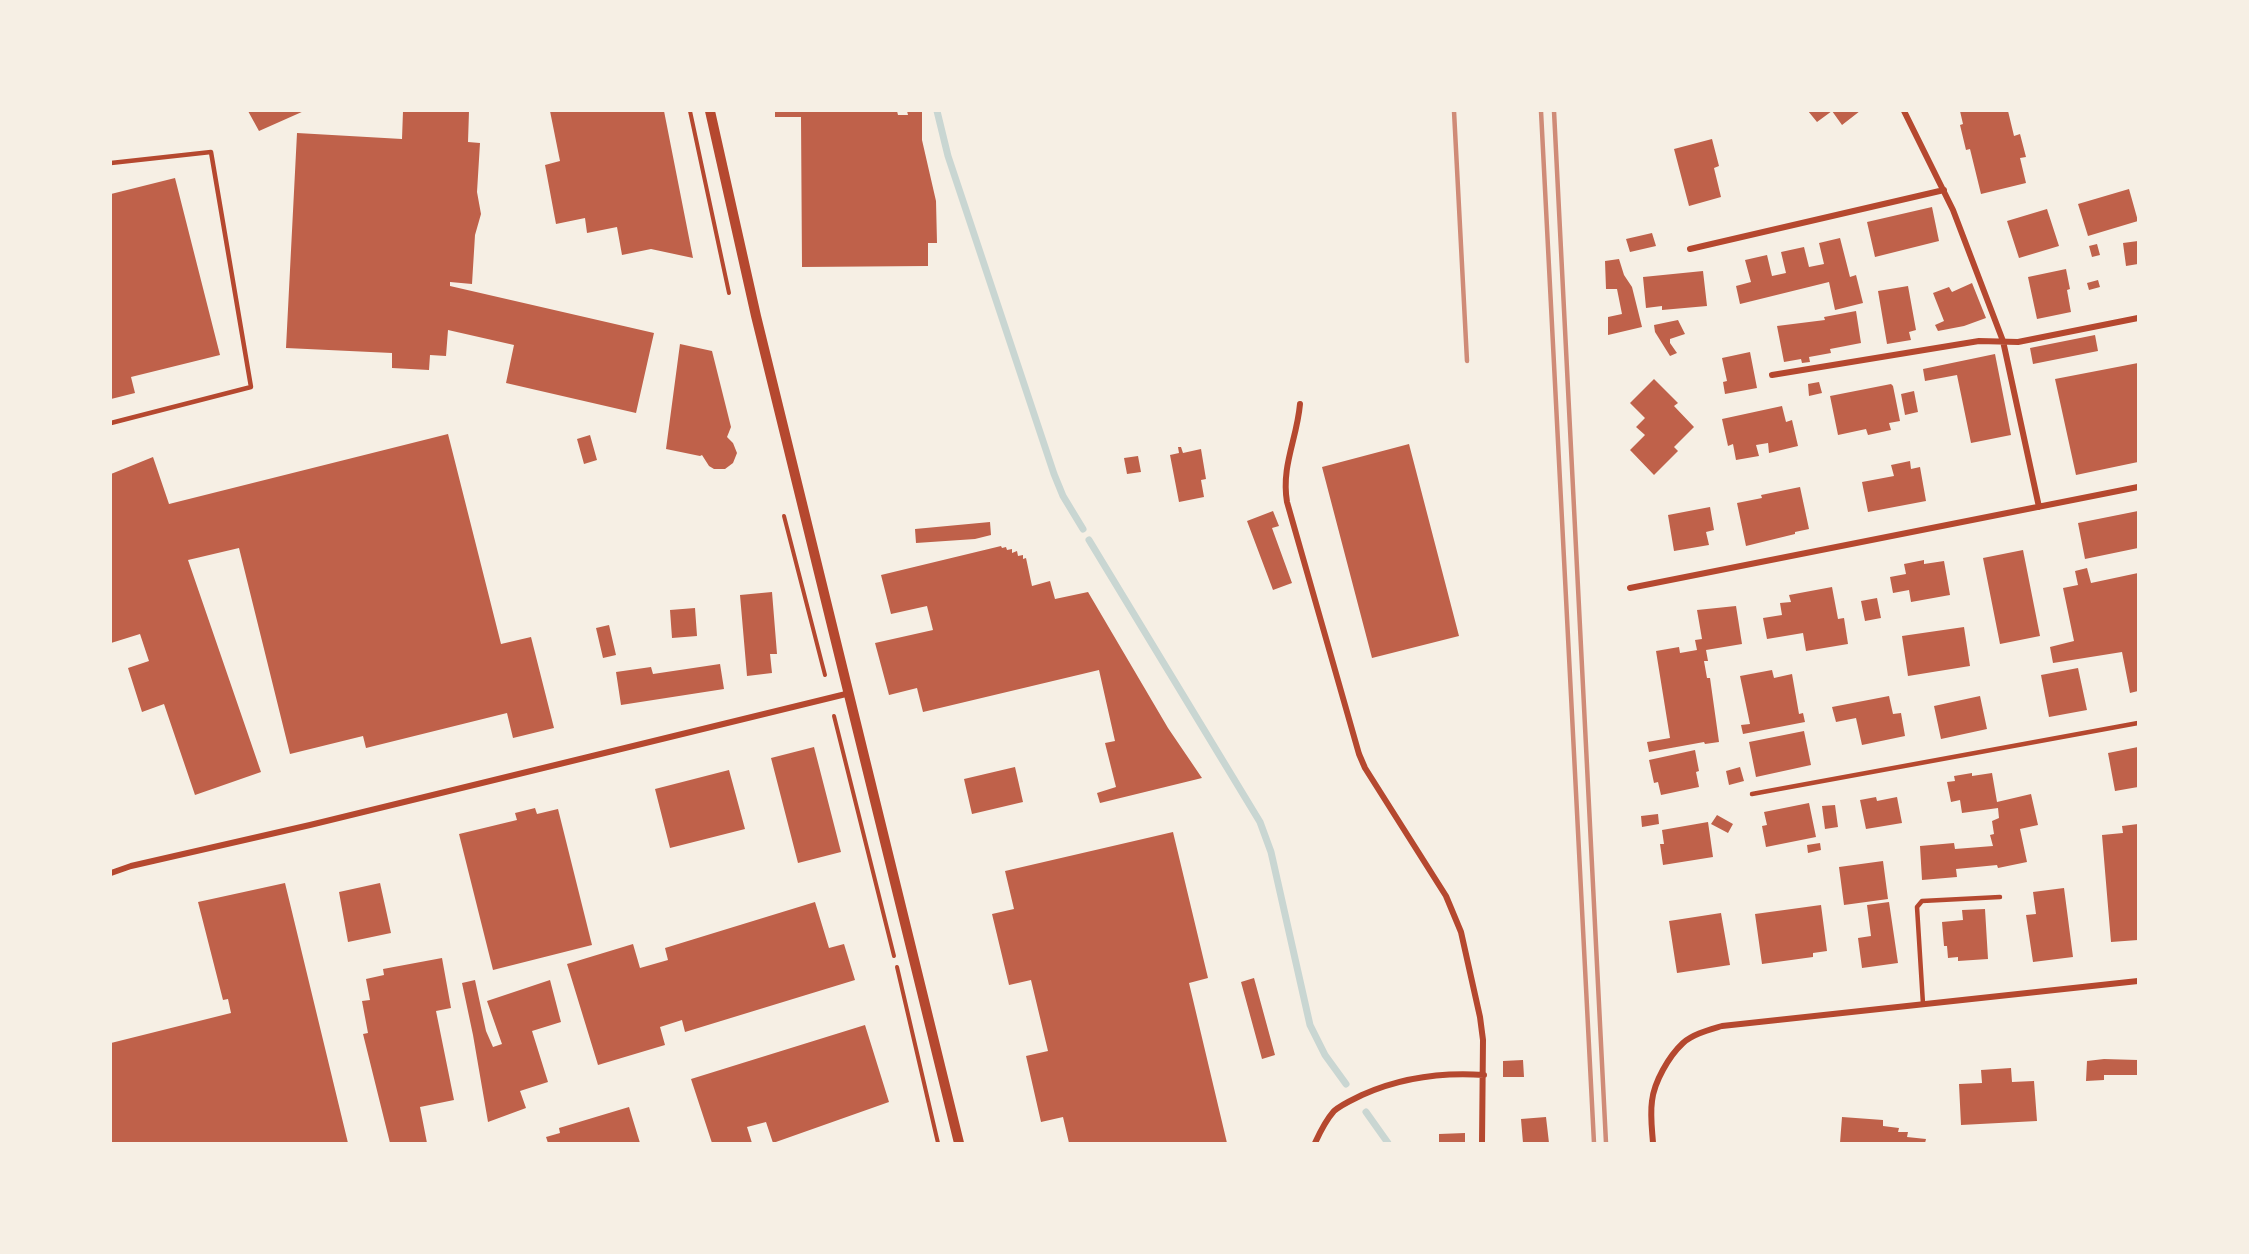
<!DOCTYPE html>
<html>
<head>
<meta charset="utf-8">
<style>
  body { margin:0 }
  #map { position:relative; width:2249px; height:1254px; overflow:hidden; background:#f6efe4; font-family:Arial,sans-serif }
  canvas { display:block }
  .frame { position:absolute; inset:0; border:112px solid #f6efe4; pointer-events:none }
</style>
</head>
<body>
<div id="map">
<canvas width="2249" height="1254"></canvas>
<div class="frame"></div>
</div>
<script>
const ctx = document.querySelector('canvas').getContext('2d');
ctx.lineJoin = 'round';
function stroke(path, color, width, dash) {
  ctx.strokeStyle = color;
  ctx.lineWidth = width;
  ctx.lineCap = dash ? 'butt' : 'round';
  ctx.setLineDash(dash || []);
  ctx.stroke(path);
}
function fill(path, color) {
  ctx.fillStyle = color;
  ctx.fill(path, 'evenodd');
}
stroke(new Path2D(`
  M 937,111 L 948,156 L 1054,474 L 1063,496 L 1083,529
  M 1089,540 L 1260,822 L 1271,852 L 1310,1025 L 1325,1055 L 1346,1084
  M 1366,1112 L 1388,1143`), '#c9d6d2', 7);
fill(new Path2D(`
  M 248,111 L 304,111 L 259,131 Z
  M 403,111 L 469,111 L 468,142 L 480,143 L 477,192 L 481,214 L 475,235 L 472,284 L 450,282 L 450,286 L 654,333 L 636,413 L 506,383 L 514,345 L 448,330 L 446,356 L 430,355 L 429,370 L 392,368 L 392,353 L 286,348 L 297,133 L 402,139 Z
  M 550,111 L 664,111 L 693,258 L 651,249 L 622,255 L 617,227 L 587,233 L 585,218 L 556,224 L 545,165 L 560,161 Z
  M 775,111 L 897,111 L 898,115 L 908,115 L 907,111 L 922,111 L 922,140 L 936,201 L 937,243 L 928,243 L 928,266 L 802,267 L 801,117 L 775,117 Z
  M 1808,111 L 1860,111 L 1842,125 L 1832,111 L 1817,122 Z
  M 1960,111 L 2008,111 L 2014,136 L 2020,134 L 2026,157 L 2020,158 L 2026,183 L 1981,194 L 1970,149 L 1966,150 L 1960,125 L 1963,124 Z
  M 1712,139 L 1719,166 L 1714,168 L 1721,197 L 1689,206 L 1674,149 Z
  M 175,178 L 220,355 L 131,377 L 135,393 L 111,399 L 111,194 Z
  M 2129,189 L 2138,221 L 2088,236 L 2078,204 Z
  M 1932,207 L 1939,241 L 1875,257 L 1867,222 Z
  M 2047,209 L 2059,246 L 2019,258 L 2007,221 Z
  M 1652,233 L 1656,246 L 1630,252 L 1626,239 Z
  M 1840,238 L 1850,277 L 1856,275 L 1863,303 L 1835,310 L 1829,282 L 1740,304 L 1736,286 L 1751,282 L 1745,260 L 1767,255 L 1772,276 L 1786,273 L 1781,252 L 1804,247 L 1809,267 L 1824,264 L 1819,243 Z
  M 2138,241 L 2138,264 L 2126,266 L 2123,243 Z
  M 2097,244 L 2100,255 L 2092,257 L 2089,246 Z
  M 1619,259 L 1624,275 L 1632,287 L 1642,327 L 1608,335 L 1608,317 L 1622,314 L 1617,289 L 1606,289 L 1605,261 Z
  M 2066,269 L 2070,289 L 2067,290 L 2071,312 L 2037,319 L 2028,277 Z
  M 1703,271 L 1707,306 L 1662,310 L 1662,306 L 1646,308 L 1643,277 Z
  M 2098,280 L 2100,287 L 2089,290 L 2087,283 Z
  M 1972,283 L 1986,318 L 1964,326 L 1938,331 L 1935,325 L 1944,321 L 1933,293 L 1949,287 L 1952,292 Z
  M 1908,286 L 1916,330 L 1909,332 L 1911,340 L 1887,344 L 1878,291 Z
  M 1856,311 L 1861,343 L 1830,349 L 1831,353 L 1809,357 L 1810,362 L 1802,363 L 1801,359 L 1784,362 L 1777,326 L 1825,320 L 1824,317 Z
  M 1678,320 L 1685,334 L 1670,339 L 1670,343 L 1677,353 L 1670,356 L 1655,332 L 1654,325 Z
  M 2095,335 L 2098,351 L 2033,364 L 2030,348 Z
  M 680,344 L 712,351 L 731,427 L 727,437 L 733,443 L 737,453 L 733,463 L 725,469 L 714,469 L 709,466 L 702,455 L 700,456 L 666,449 Z
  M 1750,352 L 1757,388 L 1725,394 L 1723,382 L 1727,381 L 1722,358 Z
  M 1995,354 L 2011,435 L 1971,443 L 1957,375 L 1925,381 L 1923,369 Z
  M 2138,363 L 2138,462 L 2076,475 L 2055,379 Z
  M 1654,379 L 1678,403 L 1674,406 L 1694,427 L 1674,447 L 1678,451 L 1654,475 L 1630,450 L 1645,435 L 1636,427 L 1645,418 L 1630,403 Z
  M 1819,382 L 1822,393 L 1809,396 L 1808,384 Z
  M 1891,384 L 1893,386 L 1900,421 L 1889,423 L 1891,430 L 1868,435 L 1866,429 L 1838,435 L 1830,396 Z
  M 1914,391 L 1918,412 L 1905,415 L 1901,394 Z
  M 1782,406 L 1786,422 L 1792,420 L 1798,446 L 1769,453 L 1768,443 L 1756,445 L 1759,456 L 1736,460 L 1733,444 L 1728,446 L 1722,419 Z
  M 448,434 L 501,644 L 531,637 L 554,728 L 513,738 L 507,713 L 366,748 L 363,736 L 290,754 L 239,548 L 188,560 L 261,772 L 195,795 L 164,704 L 142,712 L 128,668 L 149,661 L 140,634 L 111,643 L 111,474 L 153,457 L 169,504 Z
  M 590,435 L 597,460 L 584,464 L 577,439 Z
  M 1409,444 L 1459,636 L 1372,658 L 1322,467 Z
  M 1178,447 L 1181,447 L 1183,453 L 1201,449 L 1206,479 L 1201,480 L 1204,497 L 1179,502 L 1170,455 L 1179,453 Z
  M 1138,456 L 1141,472 L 1127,474 L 1124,458 Z
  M 1910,461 L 1911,469 L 1920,467 L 1926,501 L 1868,512 L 1862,482 L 1894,476 L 1891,465 Z
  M 1800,487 L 1809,529 L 1795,532 L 1795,534 L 1746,546 L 1737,503 L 1762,498 L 1761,495 Z
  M 1710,507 L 1714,530 L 1706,532 L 1709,545 L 1674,551 L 1668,515 Z
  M 1273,511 L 1279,526 L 1272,528 L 1292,583 L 1273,590 L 1247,521 Z
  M 2138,511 L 2138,548 L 2085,559 L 2078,523 Z
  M 990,522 L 991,535 L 975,539 L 916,543 L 915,529 Z
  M 1001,546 L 1002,548 L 1006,547 L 1007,550 L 1012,549 L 1012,553 L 1017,551 L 1018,556 L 1023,555 L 1023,559 L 1026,558 L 1032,586 L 1050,581 L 1055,599 L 1088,592 L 1168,728 L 1202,778 L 1100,803 L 1097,793 L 1116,787 L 1105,743 L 1115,741 L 1099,670 L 923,712 L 917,688 L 889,695 L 875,643 L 933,630 L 927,606 L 891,614 L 881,575 Z
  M 2023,550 L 2040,636 L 2000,644 L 1983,558 Z
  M 1924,560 L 1924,564 L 1944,561 L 1950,595 L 1911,602 L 1909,590 L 1893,593 L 1890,577 L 1906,574 L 1904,564 Z
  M 2087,568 L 2091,583 L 2138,573 L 2138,691 L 2130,693 L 2122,652 L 2053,663 L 2050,647 L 2074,641 L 2063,588 L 2078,585 L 2075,571 Z
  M 1832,587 L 1838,619 L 1844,618 L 1848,644 L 1806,651 L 1803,633 L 1767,639 L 1763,618 L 1782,615 L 1780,603 L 1791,602 L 1789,595 Z
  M 772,592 L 777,654 L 770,654 L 772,673 L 747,676 L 740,595 Z
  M 1877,598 L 1881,618 L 1865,621 L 1861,601 Z
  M 1736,606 L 1742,644 L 1706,650 L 1708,661 L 1704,661 L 1707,678 L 1710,678 L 1719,742 L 1705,744 L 1704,742 L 1649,752 L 1647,742 L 1670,738 L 1656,651 L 1679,647 L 1680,653 L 1697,650 L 1695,640 L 1702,639 L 1697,610 Z
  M 695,608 L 697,636 L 672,638 L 670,610 Z
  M 609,625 L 616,655 L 603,658 L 596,628 Z
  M 1964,627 L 1970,666 L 1908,676 L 1902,636 Z
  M 720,664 L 724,689 L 621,705 L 616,672 L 651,667 L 653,674 Z
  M 2078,668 L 2087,710 L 2049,717 L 2041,675 Z
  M 1772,670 L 1774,678 L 1792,674 L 1799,714 L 1803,713 L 1805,722 L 1743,734 L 1741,725 L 1750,724 L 1740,676 Z
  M 1889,696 L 1893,714 L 1901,713 L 1905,736 L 1862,745 L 1856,718 L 1836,722 L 1832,707 Z
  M 1980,696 L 1987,729 L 1941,739 L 1934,706 Z
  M 1804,731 L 1811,765 L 1756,777 L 1749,742 Z
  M 814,747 L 841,852 L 798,863 L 771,758 Z
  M 2138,747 L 2138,787 L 2115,791 L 2108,753 Z
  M 1695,750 L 1699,771 L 1696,772 L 1699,787 L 1661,795 L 1658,782 L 1654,783 L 1649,760 Z
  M 1015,767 L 1023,802 L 972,814 L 964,779 Z
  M 1740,767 L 1744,781 L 1729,785 L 1726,771 Z
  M 729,770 L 745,829 L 670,848 L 655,789 Z
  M 1972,773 L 1972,776 L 1992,773 L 1997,802 L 2031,794 L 2038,825 L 2020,829 L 2027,862 L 1998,868 L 1997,865 L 1956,869 L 1957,877 L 1922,880 L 1920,846 L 1954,843 L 1955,849 L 1993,846 L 1990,835 L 1994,834 L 1992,821 L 1999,818 L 1998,808 L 1962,813 L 1960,800 L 1951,802 L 1947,782 L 1955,781 L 1954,776 Z
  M 1876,797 L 1877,801 L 1897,797 L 1902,823 L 1866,829 L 1860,800 Z
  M 1809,803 L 1816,837 L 1766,847 L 1762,826 L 1767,825 L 1764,812 Z
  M 1835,805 L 1838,827 L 1825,829 L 1822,806 Z
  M 535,808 L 537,814 L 558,809 L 592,945 L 493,970 L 459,834 L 517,820 L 515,813 Z
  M 1658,814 L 1659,824 L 1642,827 L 1641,816 Z
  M 1717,815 L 1733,824 L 1728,833 L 1711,824 Z
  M 1708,822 L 1713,857 L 1663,865 L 1660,844 L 1664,844 L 1662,830 Z
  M 2138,824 L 2138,940 L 2111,942 L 2102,835 L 2123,833 L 2122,826 Z
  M 1173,832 L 1208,978 L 1189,983 L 1227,1143 L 1069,1143 L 1063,1117 L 1041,1122 L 1026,1056 L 1048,1051 L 1031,980 L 1009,985 L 992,914 L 1014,909 L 1005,871 Z
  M 1820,843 L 1821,850 L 1808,853 L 1807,845 Z
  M 1883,861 L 1888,899 L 1844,905 L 1839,867 Z
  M 285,883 L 348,1143 L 111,1143 L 111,1043 L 231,1013 L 228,999 L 223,1000 L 198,902 Z
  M 380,883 L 391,933 L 348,942 L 339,892 Z
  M 2064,888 L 2073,957 L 2033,962 L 2026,915 L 2036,914 L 2033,892 Z
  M 815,902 L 829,948 L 844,944 L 855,980 L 685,1032 L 682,1020 L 660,1027 L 665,1045 L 598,1065 L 567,964 L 633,944 L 640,968 L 668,960 L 665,948 Z
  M 1889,902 L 1898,963 L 1862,968 L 1858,938 L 1871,936 L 1867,905 Z
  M 1821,905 L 1827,951 L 1813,953 L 1813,957 L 1762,964 L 1755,914 Z
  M 1985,909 L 1988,959 L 1958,961 L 1958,957 L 1948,958 L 1947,946 L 1944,946 L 1942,922 L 1963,920 L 1962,910 Z
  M 1721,913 L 1730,965 L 1677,973 L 1669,921 Z
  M 442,958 L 451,1008 L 436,1011 L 454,1100 L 420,1107 L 427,1143 L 390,1143 L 363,1034 L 368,1033 L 362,1001 L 370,1000 L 366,979 L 384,975 L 383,969 Z
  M 1254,978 L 1275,1055 L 1262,1059 L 1241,982 Z
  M 475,980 L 486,1031 L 493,1047 L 502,1044 L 487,1001 L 550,980 L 561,1022 L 532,1031 L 548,1082 L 520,1091 L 526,1108 L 488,1122 L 473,1035 L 462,983 Z
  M 865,1025 L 889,1102 L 773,1143 L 766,1122 L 747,1127 L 752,1143 L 712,1143 L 691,1079 Z
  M 2104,1059 L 2138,1060 L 2137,1075 L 2104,1075 L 2104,1080 L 2086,1081 L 2087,1061 Z
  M 1523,1060 L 1524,1077 L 1503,1077 L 1503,1061 Z
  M 2011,1068 L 2012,1082 L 2034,1081 L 2037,1121 L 1961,1125 L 1959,1084 L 1982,1083 L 1981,1070 Z
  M 629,1107 L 640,1143 L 548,1143 L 546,1137 L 560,1133 L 559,1128 Z
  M 1546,1117 L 1549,1143 L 1523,1143 L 1521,1119 Z
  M 1842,1117 L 1883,1120 L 1883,1126 L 1899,1128 L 1898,1132 L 1908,1132 L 1907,1137 L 1926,1139 L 1925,1143 L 1840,1143 Z
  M 1465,1133 L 1465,1143 L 1439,1143 L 1439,1134 Z`), '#bf614a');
stroke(new Path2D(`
  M 690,111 L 729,293
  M 784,516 L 825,675
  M 834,716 L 894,956
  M 897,967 L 938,1143`), '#b5482f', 4);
stroke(new Path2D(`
  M 111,163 L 211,152 L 251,387 L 111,423
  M 1752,794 L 2138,723
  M 1923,1004 L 1917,907 L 1922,901 L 2000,897`), '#b5482f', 4.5);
stroke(new Path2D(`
  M 1904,111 L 1953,210 L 2003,341 L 2039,507
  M 1690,249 L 1944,190
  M 1772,375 L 1979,341 L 2018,342 L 2138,318
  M 1300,404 C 1297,439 1281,466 1287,502 L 1359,754 L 1365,768 L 1446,896 L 1461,932 L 1480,1017 L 1483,1040 L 1482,1143
  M 1630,588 L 2138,487
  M 111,873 L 131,866 L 310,825 L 850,693
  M 1315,1143 C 1320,1132 1326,1120 1334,1111 C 1342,1104 1352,1100 1362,1095 C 1402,1077 1441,1072 1484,1075
  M 1653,1143 C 1652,1129 1650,1115 1652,1101 C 1654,1082 1669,1056 1683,1043 C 1693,1034 1709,1030 1722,1026 L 2138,981`), '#b5482f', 6);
stroke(new Path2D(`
  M 710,111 L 756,316 L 959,1143`), '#b5482f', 10);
stroke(new Path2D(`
  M 1454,111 L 1467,361
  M 1541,111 L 1594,1143
  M 1554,111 L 1606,1143`), '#cf8b77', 4.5);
</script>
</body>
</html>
